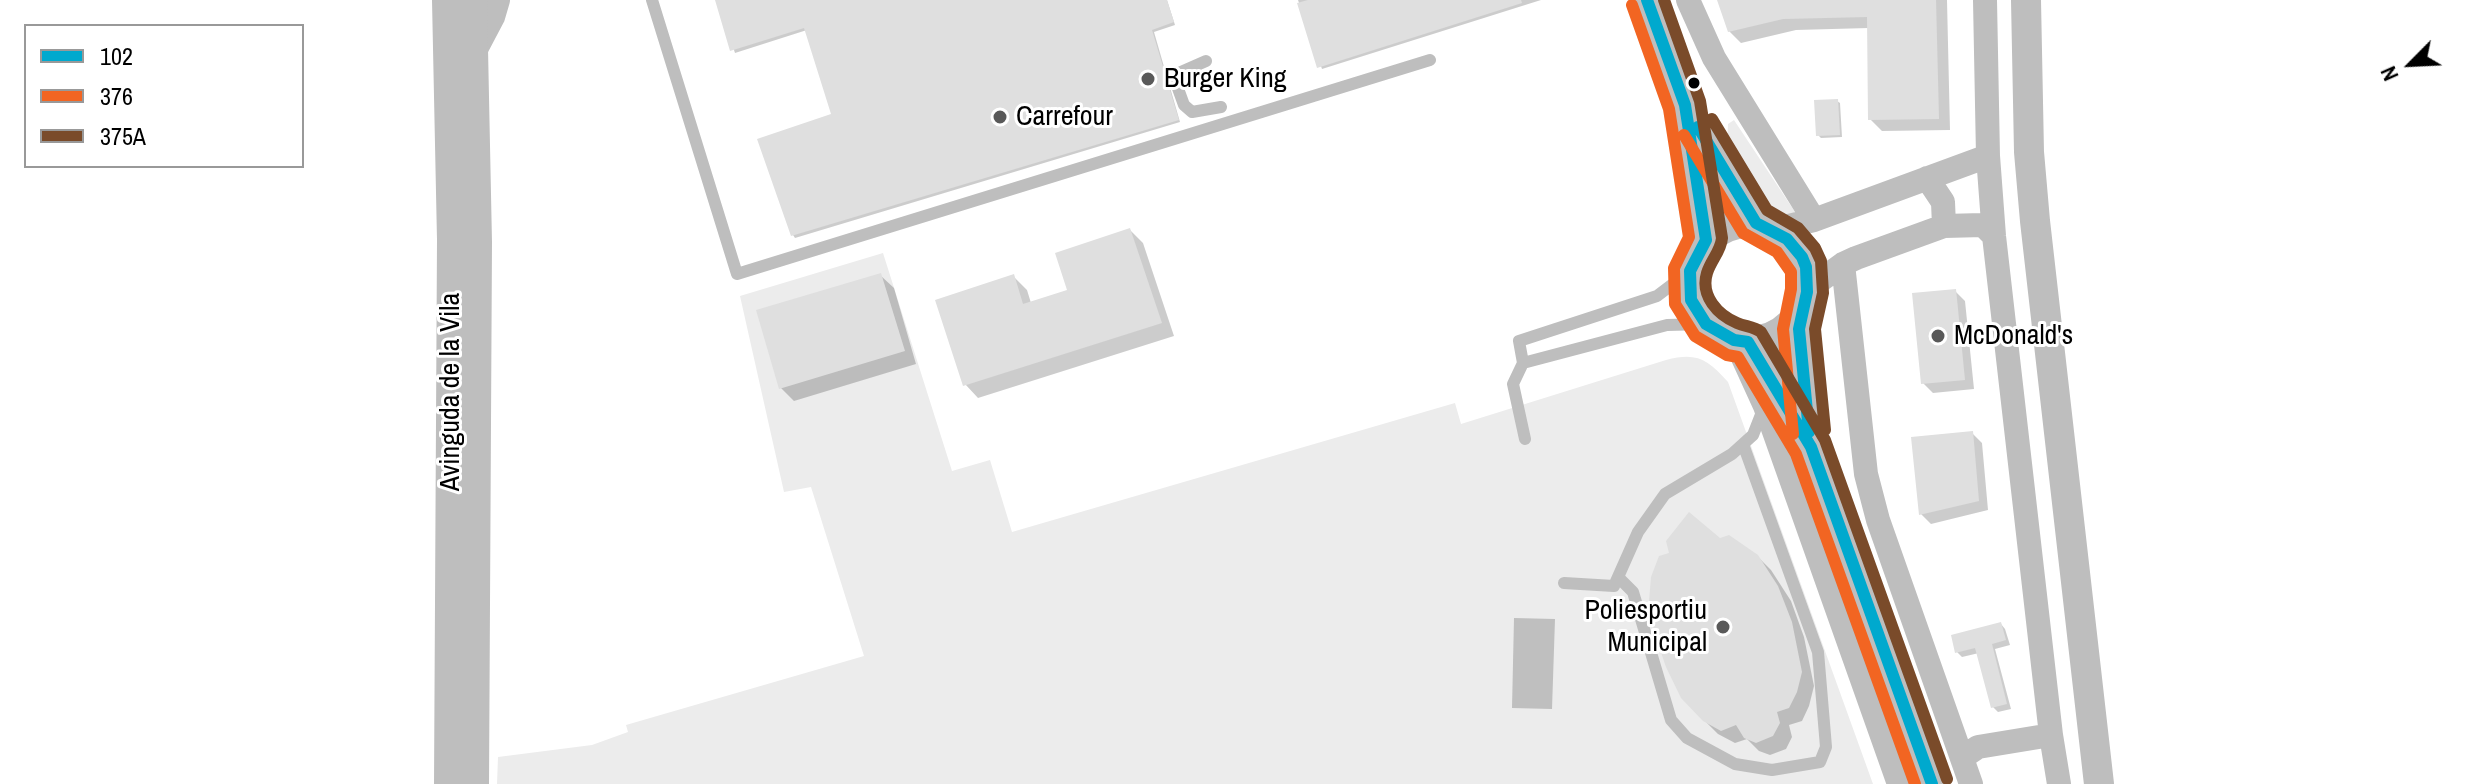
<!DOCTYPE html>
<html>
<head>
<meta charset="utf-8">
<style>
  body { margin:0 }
  #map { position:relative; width:2475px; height:784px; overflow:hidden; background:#fff; font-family:"Archivo Narrow",sans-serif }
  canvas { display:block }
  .legend { position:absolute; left:24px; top:24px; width:280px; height:144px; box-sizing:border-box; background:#fff; border:2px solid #999; margin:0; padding:10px 14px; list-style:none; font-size:24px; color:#000 }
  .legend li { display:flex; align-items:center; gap:16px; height:40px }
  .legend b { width:40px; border:2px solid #999 }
  .north { position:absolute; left:2371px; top:24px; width:80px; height:80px; -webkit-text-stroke:6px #fff; paint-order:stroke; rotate:246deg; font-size:22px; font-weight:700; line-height:32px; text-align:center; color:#000 }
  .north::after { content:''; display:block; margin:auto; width:28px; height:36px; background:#000; clip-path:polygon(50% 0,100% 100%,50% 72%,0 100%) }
</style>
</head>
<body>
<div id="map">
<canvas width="2475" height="784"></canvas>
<ul class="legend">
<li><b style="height:10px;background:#00a9ce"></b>102</li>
<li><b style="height:10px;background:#f26522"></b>376</li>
<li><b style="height:10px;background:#7a4b2a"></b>375A</li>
</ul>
<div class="north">N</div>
</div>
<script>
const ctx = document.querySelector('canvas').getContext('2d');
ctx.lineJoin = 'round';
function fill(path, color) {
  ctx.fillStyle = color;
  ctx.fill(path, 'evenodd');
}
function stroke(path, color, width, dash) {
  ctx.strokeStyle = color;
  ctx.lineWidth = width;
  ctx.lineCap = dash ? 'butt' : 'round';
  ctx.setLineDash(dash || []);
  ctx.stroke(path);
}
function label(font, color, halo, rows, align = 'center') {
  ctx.font = font + ' "Archivo Narrow",sans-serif';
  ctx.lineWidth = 6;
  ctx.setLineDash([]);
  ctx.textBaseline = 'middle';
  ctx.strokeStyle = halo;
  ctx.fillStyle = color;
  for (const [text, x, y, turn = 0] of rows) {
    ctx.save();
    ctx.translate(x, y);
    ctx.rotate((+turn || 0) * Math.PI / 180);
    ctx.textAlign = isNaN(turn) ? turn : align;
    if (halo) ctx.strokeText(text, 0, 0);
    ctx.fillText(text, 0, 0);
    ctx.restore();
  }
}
fill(new Path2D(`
  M 1734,120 L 1795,212 L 1789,216 L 1780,216 L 1762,202 L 1727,151 L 1728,124 Z
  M 883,253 L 952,471 L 990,460 L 1012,532 L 1455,403 L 1461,424 L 1666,360 C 1697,352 1707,359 1728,382 L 1873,784 L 497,784 L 498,757 L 592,745 L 628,732 L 626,725 L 864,656 L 811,487 L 784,492 L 740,296 Z`), '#ececec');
fill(new Path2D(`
  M 1514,618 L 1555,619 L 1552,709 L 1512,708 Z`), '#bfbfbf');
fill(new Path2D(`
  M 717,0 L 1167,0 L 1175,25 L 1154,32 L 1180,122 L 795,238 L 793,235 L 834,115 L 807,30 L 735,53 Z
  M 1298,0 L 1541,0 L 1322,69 Z
  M 1719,0 L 1947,0 L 1950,130 L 1882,131 L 1870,119 L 1869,28 L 1796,30 L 1741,43 L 1729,31 Z
  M 1837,101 L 1840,103 L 1842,137 L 1821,138 L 1818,135 Z
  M 1130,230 L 1143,243 L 1174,336 L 978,398 L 965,384 L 1014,277 L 1027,290 L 1031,303 L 1070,291 Z
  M 880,275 L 894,288 L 916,364 L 794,401 L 781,388 Z
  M 1955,291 L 1965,301 L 1974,389 L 1933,393 L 1923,383 Z
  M 1972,433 L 1982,443 L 1988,510 L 1931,524 L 1921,514 Z
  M 1719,540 L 1757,556 L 1771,570 L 1791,601 L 1804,637 L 1814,686 L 1809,706 L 1802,721 L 1789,725 L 1792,737 L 1786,749 L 1770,755 L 1759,751 L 1747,739 L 1735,743 L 1718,734 L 1704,720 Z
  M 2001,624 L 2005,629 L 2010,645 L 1995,649 L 2011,709 L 1998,712 L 1993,707 L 1979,653 L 1962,657 L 1957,652 Z`), '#0003');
fill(new Path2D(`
  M 715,0 L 1167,0 L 1174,22 L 1152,30 L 1179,120 L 791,236 L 757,139 L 831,114 L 804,28 L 730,51 Z
  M 1308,0 L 1521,0 L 1522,3 L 1317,68 L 1297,3 Z
  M 1717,0 L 1936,0 L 1939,119 L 1868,120 L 1867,17 L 1783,19 L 1728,32 Z
  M 1838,99 L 1840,135 L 1816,136 L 1814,100 Z
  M 1130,228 L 1162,323 L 963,386 L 935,300 L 1014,274 L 1023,304 L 1067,290 L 1055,253 Z
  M 881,273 L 905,351 L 779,389 L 756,310 Z
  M 1956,289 L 1965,380 L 1921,384 L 1912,293 Z
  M 1973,431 L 1979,501 L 1919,515 L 1911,437 Z
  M 1689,512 L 1720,538 L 1729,535 L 1758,555 L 1778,586 L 1792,622 L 1802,672 L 1797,692 L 1789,708 L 1777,712 L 1780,723 L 1773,736 L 1756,743 L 1744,738 L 1736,725 L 1721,731 L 1703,721 L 1681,698 L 1666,667 L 1654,632 L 1649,601 L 1651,577 L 1659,556 L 1669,553 L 1666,541 Z
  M 2001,622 L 2006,640 L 1992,644 L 2007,704 L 1991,708 L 1975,648 L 1955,653 L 1951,635 Z`), '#dfdfdf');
stroke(new Path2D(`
  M 652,0 L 737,274 L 1430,60
  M 1206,61 L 1181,72 L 1176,83 L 1184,105 L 1192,112 L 1221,107
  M 1523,363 L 1667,325 L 1706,324
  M 1525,439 L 1513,384 L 1523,363 L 1519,341 L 1657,296 L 1690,271
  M 1619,578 L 1633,592 L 1671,720 L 1687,738 L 1735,764 L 1772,770 L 1820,762 L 1826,747 L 1818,652 L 1743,444
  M 1564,583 L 1614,586 L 1638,532 L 1665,494 L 1732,454 L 1753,435 L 1764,407`), '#bebebe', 12);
stroke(new Path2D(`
  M 1688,0 L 1714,58 L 1814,220
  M 1985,0 L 1988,156 L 1994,236 L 2051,735 L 2059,784
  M 473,55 L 493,17 L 498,0
  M 1927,178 L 1943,202 L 1944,226
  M 1776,229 L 1814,220 L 1988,156
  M 1843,264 L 1866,474 L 1878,520 L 1971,784
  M 1807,290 L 1843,264 L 1856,258 L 1944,226 L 1983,225 L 1994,236
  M 1739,349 L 1765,406 L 1899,784
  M 1963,757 L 1978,747 L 2051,735`), '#bebebe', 24);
stroke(new Path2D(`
  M 447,0 L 452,240 L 449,784
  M 472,0 L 477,242 L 474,784
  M 1647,0 L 1685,105 L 1706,240
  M 2026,0 L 2029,152 L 2035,221 L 2099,784
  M 1693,118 L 1756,223
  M1690 282a59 59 0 1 1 118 0a59 59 0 1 1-118 0Z
  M 1800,312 L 1799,329 L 1810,437
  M 1748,342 L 1811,447 L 1932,784`), '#bebebe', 30);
stroke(new Path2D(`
  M 1647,0 L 1685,105 L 1706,240 L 1690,271 L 1691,300 L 1706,324 L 1734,340 L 1748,342 L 1811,447 L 1932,784
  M 1698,127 L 1756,223 L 1787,239 L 1802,257 L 1806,267 L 1807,292 L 1799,329 L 1809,432`), '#00a9ce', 12);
stroke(new Path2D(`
  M 1632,5 L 1669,109 L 1689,237 L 1674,268 L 1675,304 L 1695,336 L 1727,355 L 1738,357 L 1796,454 L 1915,784
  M 1684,135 L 1743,233 L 1777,252 L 1791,272 L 1791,289 L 1783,329 L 1793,434`), '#f26522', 12);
stroke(new Path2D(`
  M 1664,0 L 1700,101 L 1722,238 C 1721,251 1711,260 1707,273 C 1700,296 1718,315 1737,323 C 1746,327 1753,326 1761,332 L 1825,440 L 1947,779
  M 1712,119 L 1767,210 L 1798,228 L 1815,248 L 1821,261 L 1823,293 L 1815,329 L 1825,430`), '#7a4b2a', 12);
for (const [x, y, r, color] of [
  [1148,79,8,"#595959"],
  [1694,83,7,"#000"],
  [1000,117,8,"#595959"],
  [1938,336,8,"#595959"],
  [1723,627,8,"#595959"]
]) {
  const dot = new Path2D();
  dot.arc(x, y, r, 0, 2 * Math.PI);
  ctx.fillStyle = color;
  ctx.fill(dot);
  stroke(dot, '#fff', 3);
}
label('28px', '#000', '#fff', [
  ["Burger King",1164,79],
  ["Carrefour",1016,117],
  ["McDonald's",1954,336],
  ["Poliesportiu",1707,611,"right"],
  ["Municipal",1707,643,"right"]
], 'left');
label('28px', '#000', '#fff', [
  ["Avinguda de la Vila",451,392,-90]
]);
</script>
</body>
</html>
